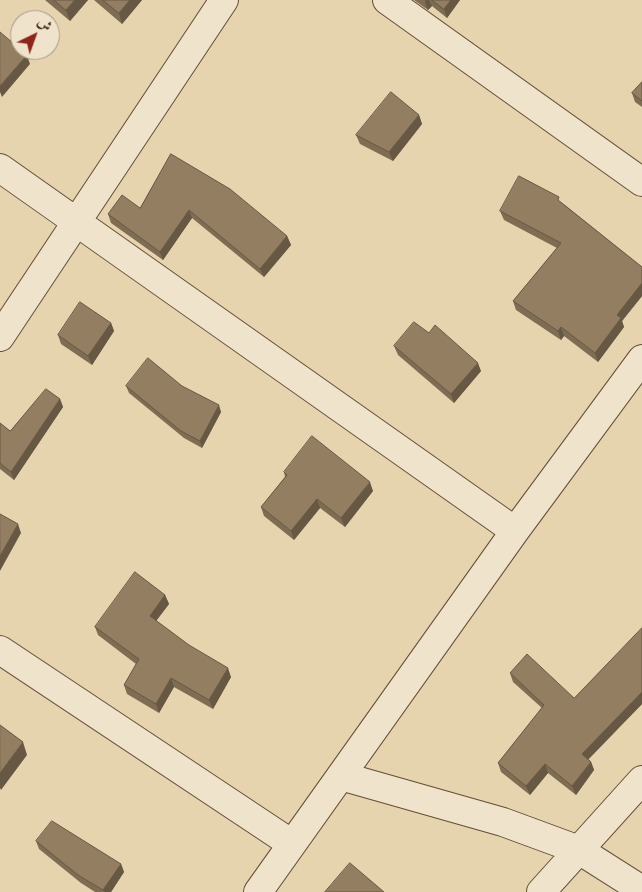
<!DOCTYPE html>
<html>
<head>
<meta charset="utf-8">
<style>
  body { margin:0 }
  #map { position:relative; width:642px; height:892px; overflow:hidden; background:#e6d4af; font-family:"IM FELL Great Primer",Amiri,serif }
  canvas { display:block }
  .north { position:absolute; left:10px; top:10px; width:50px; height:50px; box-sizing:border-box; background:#efe3cb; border:1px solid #a6957f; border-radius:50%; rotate:42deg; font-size:14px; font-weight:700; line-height:20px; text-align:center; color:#39200c }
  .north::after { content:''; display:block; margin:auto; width:18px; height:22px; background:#8f2418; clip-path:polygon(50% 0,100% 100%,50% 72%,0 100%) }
</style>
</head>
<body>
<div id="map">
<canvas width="642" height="892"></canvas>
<div class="north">ش</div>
</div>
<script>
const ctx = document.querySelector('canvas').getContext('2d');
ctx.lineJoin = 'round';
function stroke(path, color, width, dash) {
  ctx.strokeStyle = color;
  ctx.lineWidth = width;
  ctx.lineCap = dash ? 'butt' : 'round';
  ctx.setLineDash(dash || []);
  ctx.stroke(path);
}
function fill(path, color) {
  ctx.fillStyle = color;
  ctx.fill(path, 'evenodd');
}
const minor = new Path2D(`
  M 387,0 L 642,182
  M 0,168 L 515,531
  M 0,337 L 224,0
  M 0,650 L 292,844
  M 341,776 L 503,822 L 579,850 L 642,890
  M 258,892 L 515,531 L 642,359
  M 541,892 L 642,780`);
stroke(minor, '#644d35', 30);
stroke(minor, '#efe3cb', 28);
fill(new Path2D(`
  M 45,0 L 88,0 L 70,21 Z
  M 94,0 L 142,0 L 122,24 Z
  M 414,0 L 460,0 L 447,18 L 432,6 L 428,10 Z
  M 642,82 L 642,107 L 635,102 L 632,93 Z
  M 419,115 L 422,124 L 393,161 L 360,144 L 356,135 Z
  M 171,154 L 287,236 L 291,245 L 264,277 L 192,218 L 163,260 L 111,223 L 108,214 L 140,208 Z
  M 561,202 L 642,267 L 642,296 L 622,321 L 624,327 L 598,362 L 564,336 L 561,340 L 516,310 L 513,301 L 557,248 L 504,220 L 500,211 Z
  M 111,323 L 114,331 L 92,365 L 61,344 L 58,335 Z
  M 429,333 L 481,371 L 454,403 L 398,355 L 394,346 Z
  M 126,386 L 182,386 L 221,412 L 202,448 L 184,438 L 129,393 Z
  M 60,399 L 63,407 L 14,480 L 0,469 L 0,423 L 10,431 Z
  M 284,472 L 373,491 L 345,527 L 320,508 L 294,540 L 264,516 L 261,507 L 285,477 Z
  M 165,595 L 169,604 L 156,621 L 231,677 L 213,709 L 174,687 L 159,713 L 127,694 L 124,685 L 136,664 L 98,635 L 95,627 Z
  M 510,673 L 574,698 L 642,704 L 588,759 L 591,762 L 594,770 L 576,795 L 548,773 L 530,795 L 501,772 L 498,763 L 542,708 L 513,682 Z
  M 36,841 L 121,864 L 124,872 L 111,892 L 95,892 L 81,883 L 39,849 Z`), '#7e6c53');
fill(new Path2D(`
  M 75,0 L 88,0 L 70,21 L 66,10 Z
  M 130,0 L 142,0 L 122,24 L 119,13 Z
  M 426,0 L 429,0 L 432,6 L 428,10 L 425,2 Z
  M 451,0 L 460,0 L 447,18 L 444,9 Z
  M 27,55 L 30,64 L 2,97 L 0,92 L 0,86 Z
  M 419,115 L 422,124 L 393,161 L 389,152 Z
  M 189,210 L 192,218 L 163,260 L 160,252 Z
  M 287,236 L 291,245 L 264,277 L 260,269 Z
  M 642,283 L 642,296 L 622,321 L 624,327 L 598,362 L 595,353 L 617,315 Z
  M 111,323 L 114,331 L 92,365 L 88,356 Z
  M 561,327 L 564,336 L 561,340 L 558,331 Z
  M 478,363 L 481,371 L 454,403 L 451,394 Z
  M 60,399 L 63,407 L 14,480 L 11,472 Z
  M 219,405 L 221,412 L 202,448 L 200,441 Z
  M 370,482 L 373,491 L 345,527 L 341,518 Z
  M 317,499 L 320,508 L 294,540 L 291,531 Z
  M 18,524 L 21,533 L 0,571 L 0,556 Z
  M 165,595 L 169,604 L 153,625 L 150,616 Z
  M 228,668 L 231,677 L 213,709 L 209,700 Z
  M 171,678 L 174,687 L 159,713 L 156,704 Z
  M 642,692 L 642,704 L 585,763 L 582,754 Z
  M 23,742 L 27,755 L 1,790 L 0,788 L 0,773 Z
  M 591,762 L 594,770 L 576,795 L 572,786 Z
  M 545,764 L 548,773 L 530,795 L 526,786 Z
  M 121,864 L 124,872 L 111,892 L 104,892 L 103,890 Z`), '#675844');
const building = new Path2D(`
  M 54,0 L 75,0 L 66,10 Z
  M 103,0 L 130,0 L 119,13 Z
  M 432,0 L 451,0 L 444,9 Z
  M 0,32 L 20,49 L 20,50 L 27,55 L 0,86 Z
  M 642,82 L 642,101 L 632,93 Z
  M 391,92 L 419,115 L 389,152 L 356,135 Z
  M 171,154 L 230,189 L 287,236 L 260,269 L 189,210 L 160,252 L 108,214 L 122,195 L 140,208 Z
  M 519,176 L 559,197 L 558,200 L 642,267 L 642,283 L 617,315 L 621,318 L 595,353 L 561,327 L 558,331 L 513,301 L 561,243 L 500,211 Z
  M 80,302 L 111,323 L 88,356 L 58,335 Z
  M 414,322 L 429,333 L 435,325 L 478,363 L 451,394 L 394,346 Z
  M 148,358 L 182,386 L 219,405 L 200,441 L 181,431 L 126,386 Z
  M 46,389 L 60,399 L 11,472 L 0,463 L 0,423 L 10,431 Z
  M 312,436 L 370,482 L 341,518 L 317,499 L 291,531 L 261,507 L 287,475 L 284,472 Z
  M 0,514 L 18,524 L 0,556 Z
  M 135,572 L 165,595 L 150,616 L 189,645 L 228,668 L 209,700 L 171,678 L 156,704 L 124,685 L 139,659 L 95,627 Z
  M 642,628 L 642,692 L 582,754 L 591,762 L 572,786 L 545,764 L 526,786 L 498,763 L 544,705 L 510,673 L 527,654 L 574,698 Z
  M 0,725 L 23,742 L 0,773 Z
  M 52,821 L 121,864 L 103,890 L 78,875 L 36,841 Z
  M 350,863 L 384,892 L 325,892 Z`);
fill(building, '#937e61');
stroke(building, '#675844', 1);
</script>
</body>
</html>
